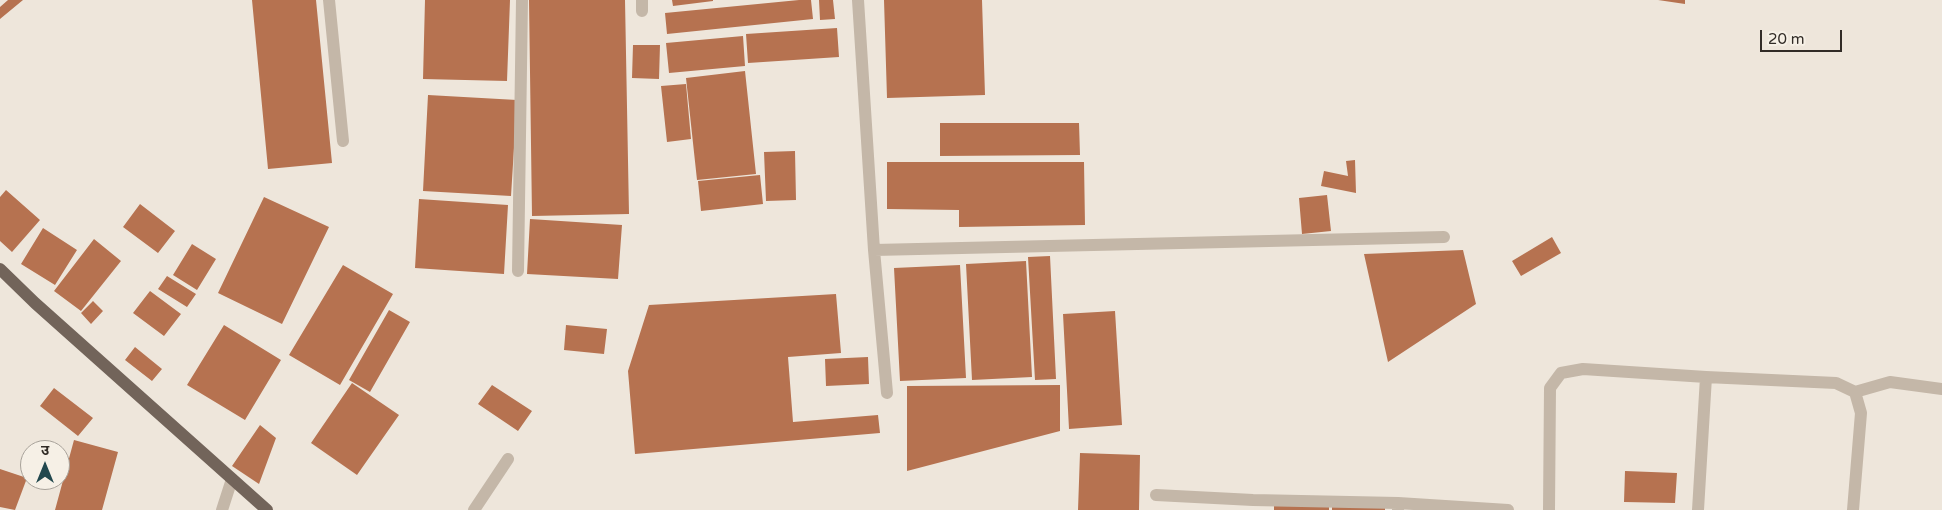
<!DOCTYPE html>
<html>
<head>
<meta charset="utf-8">
<style>
  body { margin:0 }
  #map { position:relative; width:1942px; height:510px; overflow:hidden; background:#eee6db; font-family:"Varela Round","Noto Sans Devanagari",sans-serif }
  canvas { display:block }
  .north { position:absolute; left:20px; top:440px; width:50px; height:50px; box-sizing:border-box; background:#f6f0e6; border:1px solid #a8a29a; border-radius:50%; rotate:0deg; font-size:14px; font-weight:700; line-height:20px; text-align:center; color:#322c27 }
  .north::after { content:''; display:block; margin:auto; width:18px; height:22px; background:#22484e; clip-path:polygon(50% 0,100% 100%,50% 72%,0 100%) }
  .scale { position:absolute; left:1760px; top:30px; width:82px; height:22px; box-sizing:border-box; border:2px solid #322c27; border-top:0; padding-left:6px; font-size:15px; line-height:18px; white-space:nowrap; color:#322c27; -webkit-text-stroke:4px #f6f0e6; paint-order:stroke }
</style>
</head>
<body>
<div id="map">
<canvas width="1942" height="510"></canvas>
<div class="north">उ</div>
<div class="scale">20 m</div>
</div>
<script>
const ctx = document.querySelector('canvas').getContext('2d');
ctx.lineJoin = 'round';
function fill(path, color) {
  ctx.fillStyle = color;
  ctx.fill(path, 'evenodd');
}
function stroke(path, color, width, dash) {
  ctx.strokeStyle = color;
  ctx.lineWidth = width;
  ctx.lineCap = dash ? 'butt' : 'round';
  ctx.setLineDash(dash || []);
  ctx.stroke(path);
}
fill(new Path2D(`
  M 8,0 L 23,0 L 0,19 L 0,7 Z
  M 252,0 L 316,0 L 332,163 L 268,169 Z
  M 425,0 L 510,0 L 507,81 L 423,79 Z
  M 529,0 L 625,0 L 629,214 L 532,216 Z
  M 672,0 L 713,0 L 713,1 L 673,6 Z
  M 799,0 L 811,0 L 813,19 L 667,34 L 665,13 Z
  M 819,0 L 833,0 L 835,19 L 820,20 Z
  M 884,0 L 982,0 L 985,95 L 887,98 Z
  M 1658,0 L 1685,0 L 1685,4 Z
  M 837,28 L 839,57 L 748,63 L 746,34 Z
  M 743,36 L 745,66 L 669,73 L 666,43 Z
  M 633,45 L 660,45 L 659,79 L 632,78 Z
  M 745,71 L 756,174 L 697,180 L 686,78 Z
  M 686,84 L 691,139 L 667,142 L 661,86 Z
  M 428,95 L 517,100 L 511,196 L 423,191 Z
  M 940,123 L 1079,123 L 1080,155 L 940,156 Z
  M 795,151 L 796,200 L 766,201 L 764,152 Z
  M 1355,160 L 1356,193 L 1321,186 L 1324,171 L 1348,176 L 1346,161 Z
  M 887,162 L 1084,162 L 1085,225 L 959,227 L 959,210 L 887,209 Z
  M 760,175 L 763,204 L 701,211 L 698,181 Z
  M 6,190 L 40,220 L 12,252 L 0,241 L 0,197 Z
  M 1327,195 L 1331,231 L 1302,234 L 1299,198 Z
  M 264,197 L 329,227 L 282,324 L 218,293 Z
  M 419,199 L 508,205 L 504,274 L 415,268 Z
  M 140,204 L 175,231 L 158,253 L 123,227 Z
  M 530,219 L 622,225 L 618,279 L 527,274 Z
  M 43,228 L 77,250 L 55,285 L 21,264 Z
  M 1552,237 L 1561,253 L 1521,276 L 1512,261 Z
  M 94,239 L 121,261 L 81,311 L 54,291 Z
  M 192,244 L 216,259 L 197,290 L 173,275 Z
  M 1463,250 L 1476,304 L 1388,362 L 1364,254 Z
  M 1050,256 L 1056,379 L 1035,380 L 1028,257 Z
  M 1026,261 L 1032,377 L 972,380 L 966,264 Z
  M 343,265 L 393,294 L 340,385 L 289,355 Z
  M 960,265 L 966,378 L 900,381 L 894,268 Z
  M 167,276 L 196,294 L 187,307 L 158,289 Z
  M 150,291 L 181,314 L 164,336 L 133,313 Z
  M 836,294 L 841,353 L 788,357 L 793,422 L 878,415 L 880,433 L 635,454 L 628,371 L 649,305 Z
  M 93,301 L 103,311 L 91,324 L 81,313 Z
  M 389,310 L 410,322 L 370,392 L 349,380 Z
  M 1115,311 L 1122,425 L 1069,429 L 1063,314 Z
  M 224,325 L 281,360 L 245,420 L 187,385 Z
  M 566,325 L 607,329 L 604,354 L 564,350 Z
  M 135,347 L 162,369 L 152,381 L 125,360 Z
  M 868,357 L 869,384 L 826,386 L 825,359 Z
  M 352,383 L 399,415 L 357,475 L 311,443 Z
  M 492,385 L 532,411 L 518,431 L 478,404 Z
  M 1060,385 L 1060,431 L 907,471 L 907,386 Z
  M 54,388 L 93,418 L 78,436 L 40,406 Z
  M 260,425 L 276,438 L 259,484 L 232,466 Z
  M 74,440 L 118,452 L 102,510 L 55,510 Z
  M 1080,453 L 1140,455 L 1139,510 L 1078,510 Z
  M 0,469 L 27,478 L 15,510 L 0,507 Z
  M 1625,471 L 1677,473 L 1675,503 L 1624,502 Z
  M 1274,503 L 1329,505 L 1329,510 L 1274,510 Z
  M 1332,506 L 1385,508 L 1385,510 L 1332,510 Z`), '#b67250');
stroke(new Path2D(`
  M 329,0 L 343,141
  M 642,0 L 642,11
  M 858,0 L 874,250 L 887,393
  M 874,250 L 1444,237
  M 518,271 L 522,0
  M 1855,392 L 1890,382 L 1942,389
  M 1156,495 L 1253,500 L 1398,503
  M 222,510 L 232,479
  M 474,510 L 508,459
  M 1398,510 L 1398,503 L 1508,510
  M 1549,510 L 1550,388 L 1561,373 L 1583,369 L 1706,377 L 1836,383 L 1855,392 L 1861,413 L 1853,510
  M 1698,510 L 1706,377`), '#c4b7a8', 12);
stroke(new Path2D(`
  M 0,269 L 35,303 L 267,510`), '#72645a', 12);
</script>
</body>
</html>
